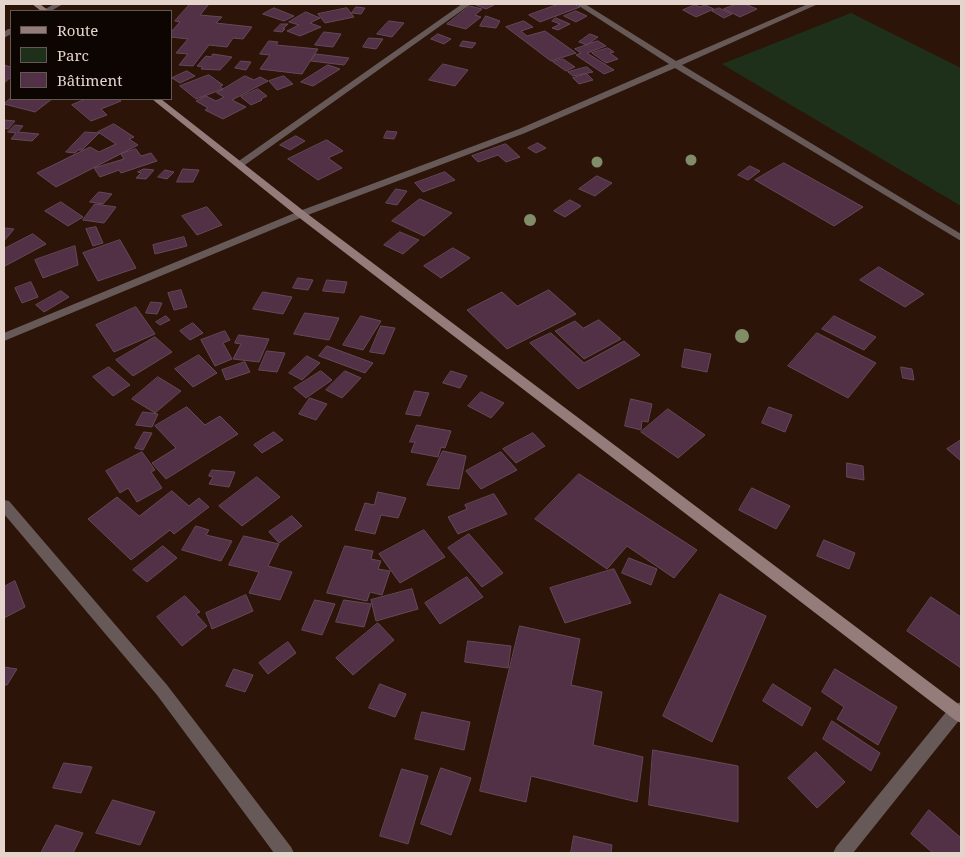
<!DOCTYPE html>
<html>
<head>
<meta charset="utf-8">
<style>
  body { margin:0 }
  #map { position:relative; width:965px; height:857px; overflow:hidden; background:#2c1508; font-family:"Noto Serif",serif }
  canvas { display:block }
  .frame { position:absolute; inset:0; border:5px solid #e5d4cc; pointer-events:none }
  .legend { position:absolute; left:10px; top:10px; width:162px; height:90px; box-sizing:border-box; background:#0d0502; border:1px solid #635853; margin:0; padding:6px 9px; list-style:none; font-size:15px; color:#e5d4cc }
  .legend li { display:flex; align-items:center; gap:10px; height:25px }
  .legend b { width:25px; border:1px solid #635853 }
</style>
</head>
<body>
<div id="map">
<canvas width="965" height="857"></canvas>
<div class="frame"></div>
<ul class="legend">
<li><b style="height:6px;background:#947c7b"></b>Route</li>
<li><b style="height:14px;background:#1f301a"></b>Parc</li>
<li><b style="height:14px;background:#523146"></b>Bâtiment</li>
</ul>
</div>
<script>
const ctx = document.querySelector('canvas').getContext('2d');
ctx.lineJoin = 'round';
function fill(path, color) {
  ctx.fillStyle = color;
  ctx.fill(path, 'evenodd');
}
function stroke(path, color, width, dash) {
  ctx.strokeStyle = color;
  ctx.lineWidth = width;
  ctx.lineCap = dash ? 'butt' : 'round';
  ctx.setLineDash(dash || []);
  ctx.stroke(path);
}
fill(new Path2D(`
  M 851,13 L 961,68 L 961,206 L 722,64 Z`), '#1f301a');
const building = new Path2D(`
  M 190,4 L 209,4 L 200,15 L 222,17 L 216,23 L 252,27 L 243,39 L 233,38 L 227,47 L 209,45 L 193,66 L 179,65 L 188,54 L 176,53 L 188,39 L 171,37 L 171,32 L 180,22 L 175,21 Z
  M 478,4 L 490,4 L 494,5 L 486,9 L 476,5 Z
  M 559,4 L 574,4 L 580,7 L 540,22 L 529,15 Z
  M 737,4 L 745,4 L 757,9 L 740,17 L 724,9 Z
  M 695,5 L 700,7 L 705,5 L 714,9 L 696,17 L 683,10 Z
  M 470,6 L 482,9 L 475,15 L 481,17 L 466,29 L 447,24 Z
  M 356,7 L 365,8 L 361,14 L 352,13 Z
  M 274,8 L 294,16 L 284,21 L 263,14 Z
  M 347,8 L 354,17 L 325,23 L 318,14 Z
  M 719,8 L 732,14 L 724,18 L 712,11 Z
  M 576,11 L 587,16 L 576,22 L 564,16 Z
  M 306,12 L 320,18 L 310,23 L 321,27 L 300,36 L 287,31 L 299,25 L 289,22 Z
  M 486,16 L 500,21 L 496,28 L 480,26 Z
  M 556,18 L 570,24 L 558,30 L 552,28 L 560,24 L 552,21 Z
  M 389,21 L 404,23 L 392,37 L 377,34 Z
  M 524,21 L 533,27 L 521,31 L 527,36 L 545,31 L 576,53 L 551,61 L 506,27 Z
  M 281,24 L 288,24 L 283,29 L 285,29 L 282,32 L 274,31 Z
  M 324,32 L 341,34 L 333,47 L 315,45 Z
  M 438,34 L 451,39 L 444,44 L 431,39 Z
  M 590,34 L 598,37 L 587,45 L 579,42 Z
  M 369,38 L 383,39 L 376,49 L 363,47 Z
  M 269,41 L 278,42 L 276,45 L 318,49 L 302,74 L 260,69 L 270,55 L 260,54 Z
  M 463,41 L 476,43 L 472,48 L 460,46 Z
  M 598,41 L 606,46 L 587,53 L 614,70 L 604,74 L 576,55 L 581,53 L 575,49 Z
  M 608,48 L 614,52 L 610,53 L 618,59 L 606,63 L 592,53 Z
  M 213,54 L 232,57 L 220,70 L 201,69 L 203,67 L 197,66 L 206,56 L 211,57 Z
  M 316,54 L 349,58 L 344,65 L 311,61 Z
  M 563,59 L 575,67 L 566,71 L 553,62 Z
  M 241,61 L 251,62 L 246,70 L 235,68 Z
  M 443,64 L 468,70 L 455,86 L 429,80 Z
  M 4,65 L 11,67 L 11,77 L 4,83 Z
  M 328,65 L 340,69 L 313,86 L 301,82 Z
  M 587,67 L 593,72 L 573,76 L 568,72 Z
  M 187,71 L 195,76 L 180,83 L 172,78 Z
  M 587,74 L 593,80 L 579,84 L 573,78 Z
  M 209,75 L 223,85 L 220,86 L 223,89 L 196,99 L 180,86 Z
  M 245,76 L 254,80 L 260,77 L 268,81 L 232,100 L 246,107 L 223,119 L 205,110 L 208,108 L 196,101 L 206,96 L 216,101 L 224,97 L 217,93 Z
  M 284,76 L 293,84 L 277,90 L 269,81 Z
  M 258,89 L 267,96 L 261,99 L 262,100 L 251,105 L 241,97 Z
  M 11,98 L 11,99 L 52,99 L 35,112 L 4,104 Z
  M 86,99 L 118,99 L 121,101 L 101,109 L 107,115 L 91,121 L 72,105 Z
  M 4,120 L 15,121 L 8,129 L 4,128 Z
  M 114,124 L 134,137 L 129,139 L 138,145 L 56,187 L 37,173 L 90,147 L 99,152 L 116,144 L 98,132 Z
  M 15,125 L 23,126 L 18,132 L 39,134 L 32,141 L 11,139 L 16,133 L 8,132 Z
  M 387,131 L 397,132 L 394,139 L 384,138 Z
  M 85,132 L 99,133 L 82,150 L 78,150 L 75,153 L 66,152 Z
  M 296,136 L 305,141 L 290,150 L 280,145 Z
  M 327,140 L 343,151 L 328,158 L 342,168 L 318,180 L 288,159 Z
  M 538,143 L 546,148 L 536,153 L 528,148 Z
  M 506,144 L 520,157 L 506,162 L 498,155 L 478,162 L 472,156 Z
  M 136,149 L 141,156 L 151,153 L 157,161 L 121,173 L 119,170 L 100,177 L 94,168 L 124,159 L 121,154 Z
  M 784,163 L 863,207 L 834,226 L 755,180 Z
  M 750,166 L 760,171 L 748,180 L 738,175 Z
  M 144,169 L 154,170 L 146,179 L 136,178 L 141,173 L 138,172 Z
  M 183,169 L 199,170 L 193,182 L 177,182 Z
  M 165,170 L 174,172 L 167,179 L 158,177 Z
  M 445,172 L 455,180 L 423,192 L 415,183 Z
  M 597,176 L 612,183 L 595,196 L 579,189 Z
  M 396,189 L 407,191 L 397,205 L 386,203 Z
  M 99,192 L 112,194 L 103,204 L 90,202 Z
  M 420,199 L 452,213 L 424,236 L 392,221 Z
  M 570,200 L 581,206 L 565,217 L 554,211 Z
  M 61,202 L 83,217 L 68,226 L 45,211 Z
  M 95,204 L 116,207 L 104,223 L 83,220 Z
  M 207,207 L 222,225 L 197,235 L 182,216 Z
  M 96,227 L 103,243 L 93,246 L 86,229 Z
  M 4,228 L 14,229 L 4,241 Z
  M 400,232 L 419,240 L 403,254 L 384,245 Z
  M 33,234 L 46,244 L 5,266 L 4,265 L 4,249 Z
  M 184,237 L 187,246 L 155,254 L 153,245 Z
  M 120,240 L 136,268 L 98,281 L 83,253 Z
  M 75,246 L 78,265 L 43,278 L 35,260 Z
  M 453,248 L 470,258 L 441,278 L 424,266 Z
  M 879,267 L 924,294 L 905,307 L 860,280 Z
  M 298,278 L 313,280 L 308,290 L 293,288 Z
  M 327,280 L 347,282 L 344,293 L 323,291 Z
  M 31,282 L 38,297 L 22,303 L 15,288 Z
  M 181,290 L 187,307 L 174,310 L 168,293 Z
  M 549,290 L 576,314 L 507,349 L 467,310 L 502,292 L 517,306 Z
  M 61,291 L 69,297 L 44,312 L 36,305 Z
  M 263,292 L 292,297 L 283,314 L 253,309 Z
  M 151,302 L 162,303 L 157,314 L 146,313 Z
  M 136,307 L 155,334 L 114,352 L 96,325 Z
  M 305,313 L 339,318 L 329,340 L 294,334 Z
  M 166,316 L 170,320 L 160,325 L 156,322 Z
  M 361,316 L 381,321 L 363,350 L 343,345 Z
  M 834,316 L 876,337 L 864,350 L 822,329 Z
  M 599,320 L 621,339 L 584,359 L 555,331 L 575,321 L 583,328 Z
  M 193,323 L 203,333 L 190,340 L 180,331 Z
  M 381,326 L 395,328 L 384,354 L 370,352 Z
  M 225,331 L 230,340 L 223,343 L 232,359 L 215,366 L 201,340 Z
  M 551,333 L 584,363 L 624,341 L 640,355 L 578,389 L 530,343 Z
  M 817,333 L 876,363 L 848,398 L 788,366 Z
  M 239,335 L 269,339 L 259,362 L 233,359 L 241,344 L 235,343 Z
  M 155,337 L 172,352 L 133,376 L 116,360 Z
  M 327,346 L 373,363 L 365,373 L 319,356 Z
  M 685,349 L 711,354 L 707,372 L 682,367 Z
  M 267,351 L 285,353 L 277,372 L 259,370 Z
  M 199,355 L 217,373 L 193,387 L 175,369 Z
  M 307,356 L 320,363 L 302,380 L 289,373 Z
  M 245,362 L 250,372 L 226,380 L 222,370 Z
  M 109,367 L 130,385 L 113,396 L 93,377 Z
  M 901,367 L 912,369 L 914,380 L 903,378 Z
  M 321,371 L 332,380 L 306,398 L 294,388 Z
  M 345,371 L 361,378 L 342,398 L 326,390 Z
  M 451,371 L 467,376 L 460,388 L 443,383 Z
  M 158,377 L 181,391 L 155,413 L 132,399 Z
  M 415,391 L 429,393 L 420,416 L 406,414 Z
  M 481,392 L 504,403 L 491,418 L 468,406 Z
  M 310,398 L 327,404 L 316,420 L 299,414 Z
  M 631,399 L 652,404 L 648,422 L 642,421 L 641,430 L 625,426 Z
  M 187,407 L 205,425 L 220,416 L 238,434 L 166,479 L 152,463 L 176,448 L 155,426 Z
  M 769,407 L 792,415 L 785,432 L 762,423 Z
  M 668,409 L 705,435 L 678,458 L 641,432 Z
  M 143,412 L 158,414 L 152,427 L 136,425 Z
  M 417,425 L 451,431 L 445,448 L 441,447 L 438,457 L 411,452 L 415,442 L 410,442 Z
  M 144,432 L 152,433 L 143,450 L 135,448 Z
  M 274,432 L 283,440 L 262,453 L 254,445 Z
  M 533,433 L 545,446 L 516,463 L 503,449 Z
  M 961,440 L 961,461 L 947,449 Z
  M 443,451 L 466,456 L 459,489 L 427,485 Z
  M 142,452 L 155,470 L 151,472 L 162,488 L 137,502 L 128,488 L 120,493 L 106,471 Z
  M 501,452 L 517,470 L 481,489 L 466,471 Z
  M 847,463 L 863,466 L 864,480 L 847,477 Z
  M 212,470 L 235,472 L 229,487 L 209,484 L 213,477 L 209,476 Z
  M 579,474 L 697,550 L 674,578 L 627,546 L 607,569 L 535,519 Z
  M 257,477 L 280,497 L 242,526 L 219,506 Z
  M 752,488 L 790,506 L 776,529 L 739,510 Z
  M 172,491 L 189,506 L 199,498 L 209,507 L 174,534 L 170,530 L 131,560 L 88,519 L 117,497 L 139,516 Z
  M 378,492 L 406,498 L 398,518 L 381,515 L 375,534 L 355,530 L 365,503 L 374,505 Z
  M 494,494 L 507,514 L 458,534 L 448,517 L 467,509 L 465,505 Z
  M 292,516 L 302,526 L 279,543 L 269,532 Z
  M 196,526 L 209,530 L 206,535 L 232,541 L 221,561 L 182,550 Z
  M 424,530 L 445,557 L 400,583 L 379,554 Z
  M 469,534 L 503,573 L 482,587 L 448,548 Z
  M 244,536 L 279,544 L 268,566 L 292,572 L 280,600 L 249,593 L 259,572 L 229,565 Z
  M 824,540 L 855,553 L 849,569 L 817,556 Z
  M 163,546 L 177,558 L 147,582 L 133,570 Z
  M 345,546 L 373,551 L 371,559 L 381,561 L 378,569 L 390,571 L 382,595 L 370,592 L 367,601 L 327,593 Z
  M 629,558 L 657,569 L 651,585 L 622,573 Z
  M 614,569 L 631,603 L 565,623 L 550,588 Z
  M 467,577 L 483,597 L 440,624 L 425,603 Z
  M 15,581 L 25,607 L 4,618 L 4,587 Z
  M 412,589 L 418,609 L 376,621 L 371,600 Z
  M 720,594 L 766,616 L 712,742 L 663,716 Z
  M 246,595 L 253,611 L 212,629 L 206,613 Z
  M 185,596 L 200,612 L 196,614 L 207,626 L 182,646 L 157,617 Z
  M 931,597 L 961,617 L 961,668 L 907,631 Z
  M 315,600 L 335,604 L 322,635 L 302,630 Z
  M 344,600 L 371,604 L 364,627 L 336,622 Z
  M 378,623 L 394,640 L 353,675 L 336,658 Z
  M 520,626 L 580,639 L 571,685 L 602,692 L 593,745 L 643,757 L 637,802 L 531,776 L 526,802 L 480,791 Z
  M 468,641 L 511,646 L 508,668 L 465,662 Z
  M 288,642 L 296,653 L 268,674 L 259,663 Z
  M 4,667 L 17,669 L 7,685 L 4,685 Z
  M 234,669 L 253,675 L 245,692 L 226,686 Z
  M 835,669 L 897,707 L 878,745 L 837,719 L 844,707 L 822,692 Z
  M 380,684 L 406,694 L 395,717 L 369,708 Z
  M 773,684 L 811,708 L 802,726 L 763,701 Z
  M 422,712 L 470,722 L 464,750 L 415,739 Z
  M 832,721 L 880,753 L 871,771 L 823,739 Z
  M 653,750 L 738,766 L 738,822 L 649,805 Z
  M 816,752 L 845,782 L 817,808 L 788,778 Z
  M 64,763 L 92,767 L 81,793 L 53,788 Z
  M 441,768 L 471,778 L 451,835 L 421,824 Z
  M 402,769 L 428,776 L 408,844 L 380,836 Z
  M 113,800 L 155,812 L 140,845 L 96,833 Z
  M 929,810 L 961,838 L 961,853 L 933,853 L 911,834 Z
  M 56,825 L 83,833 L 73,853 L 41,853 Z
  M 574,836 L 612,845 L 611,853 L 571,853 Z`);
fill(building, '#523146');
stroke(building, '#64495a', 1);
fill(new Path2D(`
  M 54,4 L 63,4 L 51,11 L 42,11 Z
  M 462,4 L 471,4 L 242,167 L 236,167 L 236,163 Z
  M 576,4 L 585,4 L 676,61 L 808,4 L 818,4 L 682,65 L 961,234 L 961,241 L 675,68 L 525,133 L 305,216 L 4,341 L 4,333 L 297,212 L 519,129 L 669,64 Z
  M 8,29 L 11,29 L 11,34 L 4,38 L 4,32 Z
  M 4,500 L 9,501 L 167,685 L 291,847 L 294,853 L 274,853 L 157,695 L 4,514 Z
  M 961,702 L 961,718 L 853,853 L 833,853 L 836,847 L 951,706 Z`), '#685959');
fill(new Path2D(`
  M 32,4 L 40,4 L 49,11 L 41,11 Z
  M 152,99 L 161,99 L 305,212 L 961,706 L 961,723 L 955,720 L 297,216 Z`), '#947c7b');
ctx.fillStyle = '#808d68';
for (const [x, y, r] of [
  [691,160,5.5],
  [597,162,5.5],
  [530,220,6],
  [742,336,7]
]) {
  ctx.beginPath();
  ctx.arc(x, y, r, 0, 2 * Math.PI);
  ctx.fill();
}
</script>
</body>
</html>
